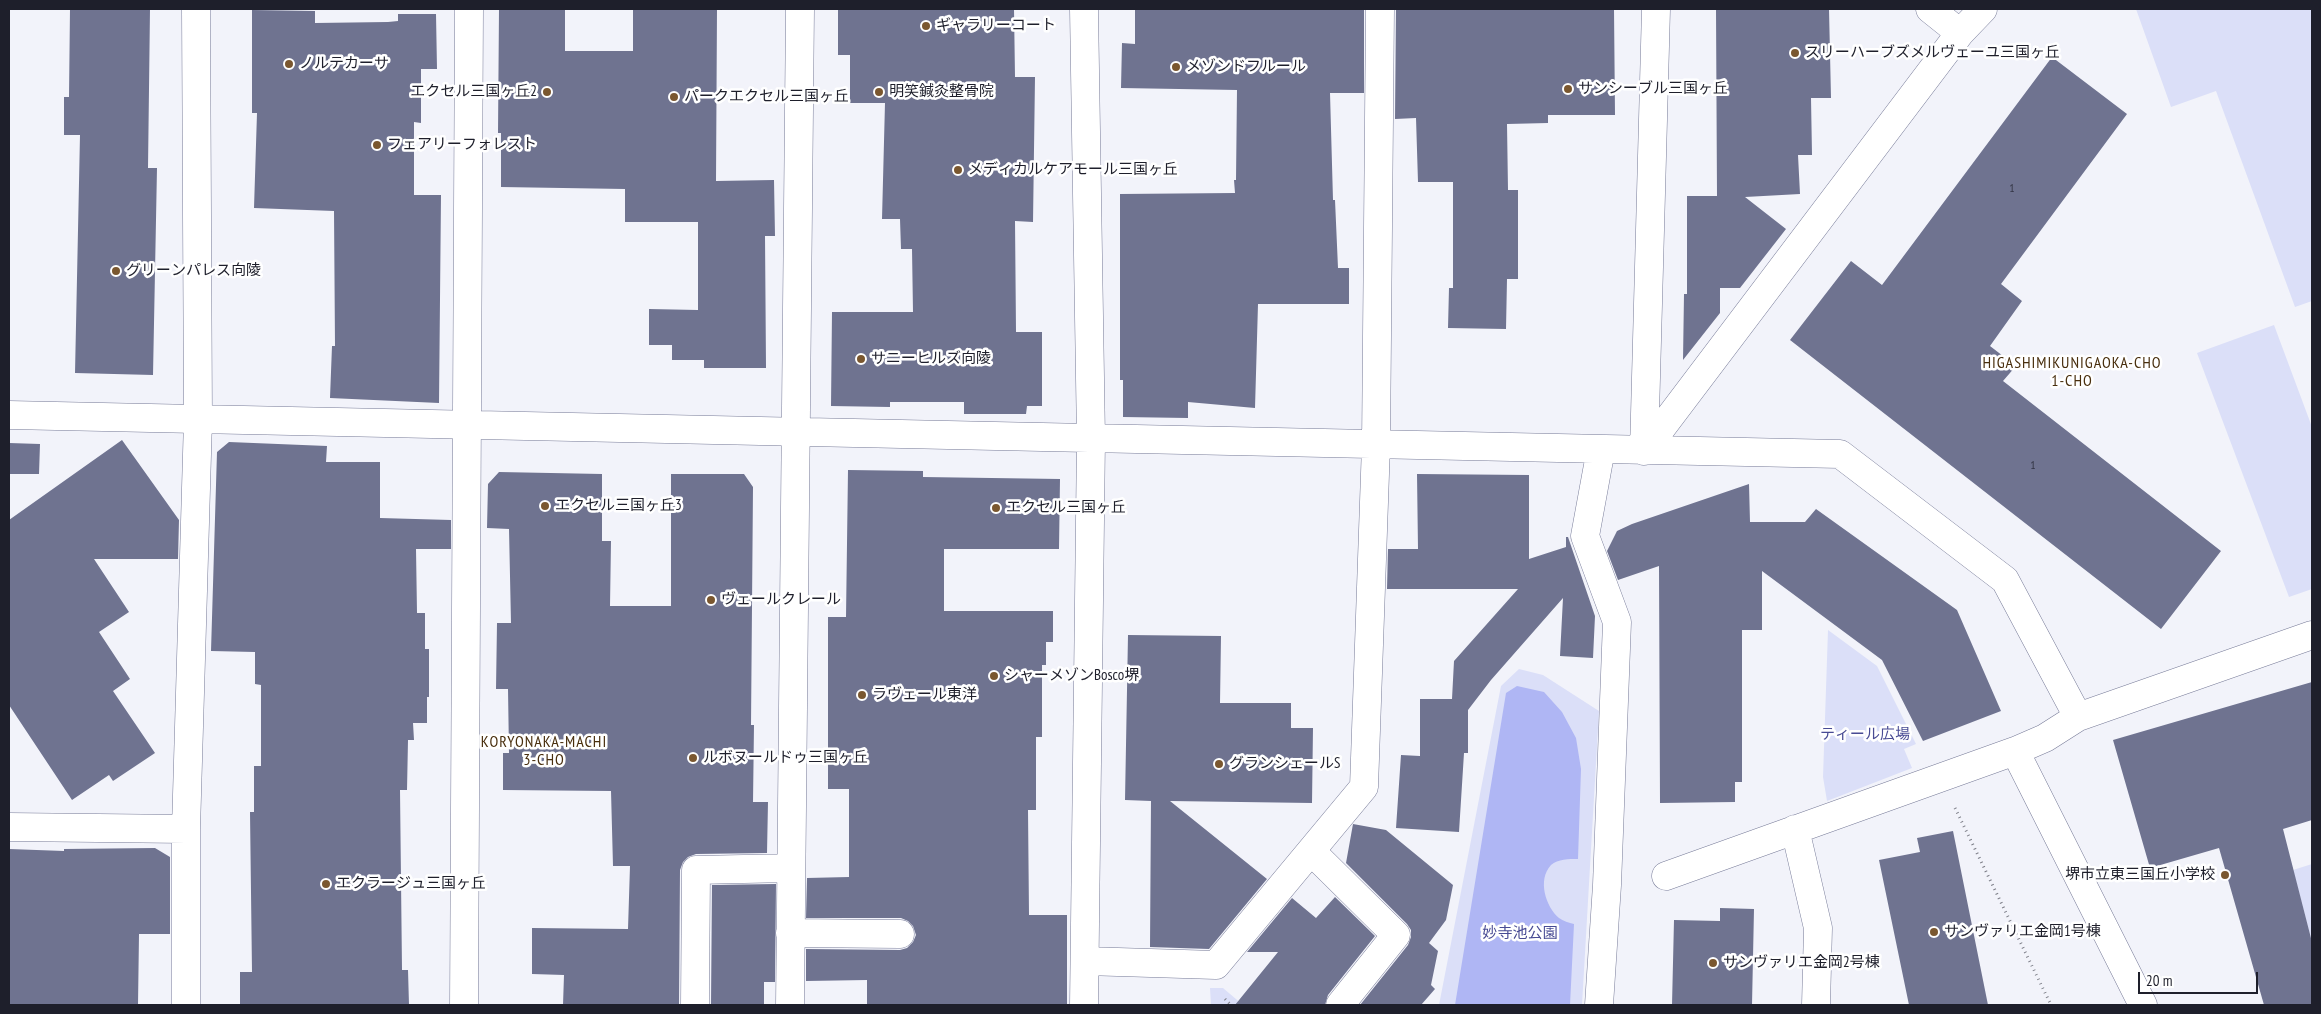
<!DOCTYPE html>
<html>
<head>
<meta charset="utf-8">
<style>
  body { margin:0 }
  #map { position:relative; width:2321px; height:1014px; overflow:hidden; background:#f2f3fa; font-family:"PT Sans Narrow",sans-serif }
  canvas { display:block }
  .frame { position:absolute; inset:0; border:10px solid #1e1f2b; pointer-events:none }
  .scale { position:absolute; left:2138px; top:972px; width:120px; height:22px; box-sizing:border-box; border:2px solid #1e1f2b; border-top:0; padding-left:6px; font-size:15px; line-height:18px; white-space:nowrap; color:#1e1f2b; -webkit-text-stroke:4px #fff; paint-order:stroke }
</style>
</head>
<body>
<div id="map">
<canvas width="2321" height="1014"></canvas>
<div class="frame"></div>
<div class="scale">20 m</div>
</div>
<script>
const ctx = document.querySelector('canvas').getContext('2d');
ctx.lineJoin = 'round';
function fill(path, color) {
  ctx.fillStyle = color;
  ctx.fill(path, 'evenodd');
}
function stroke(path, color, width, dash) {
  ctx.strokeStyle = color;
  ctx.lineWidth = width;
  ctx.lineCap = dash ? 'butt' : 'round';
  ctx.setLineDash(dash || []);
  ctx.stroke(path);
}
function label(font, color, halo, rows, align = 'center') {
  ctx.font = font + ' "PT Sans Narrow","Noto Sans JP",sans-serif';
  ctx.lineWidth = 5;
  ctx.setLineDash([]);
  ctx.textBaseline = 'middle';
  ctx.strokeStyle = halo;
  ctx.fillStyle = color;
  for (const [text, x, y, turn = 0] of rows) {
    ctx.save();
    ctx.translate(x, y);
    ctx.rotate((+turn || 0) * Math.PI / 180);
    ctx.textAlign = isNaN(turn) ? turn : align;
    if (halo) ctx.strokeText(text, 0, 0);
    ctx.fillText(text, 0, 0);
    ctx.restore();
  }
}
fill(new Path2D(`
  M 2136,9 L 2312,9 L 2312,301 L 2295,307 L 2216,91 L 2171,107 Z
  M 2274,325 L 2312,427 L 2312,589 L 2289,597 L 2197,353 Z
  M 1828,630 L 1877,666 L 1916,744 L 1904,749 L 1912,768 L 1827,801 L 1823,777 Z
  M 1519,669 L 1543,675 L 1599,711 L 1582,1005 L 1439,1005 L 1501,686 Z
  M 2312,864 L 2312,942 L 2293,870 Z
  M 1210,988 L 1223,988 L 1243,1005 L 1211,1005 Z`), '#dbdff8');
fill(new Path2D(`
  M 1517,686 L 1544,692 L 1562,712 L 1576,738 L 1581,769 L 1578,859 C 1569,859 1558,859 1551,865 C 1537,880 1546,907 1559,918 C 1563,921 1569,923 1574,924 L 1570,1005 L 1455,1005 L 1506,693 Z`), '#afb6f4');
fill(new Path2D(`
  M 70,9 L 150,9 L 148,168 L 157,168 L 153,375 L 75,373 L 80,135 L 64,135 L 64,97 L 69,97 Z
  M 499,9 L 565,9 L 565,51 L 633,51 L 633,9 L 717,9 L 716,181 L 774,180 L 775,236 L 765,236 L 766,368 L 704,368 L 704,360 L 672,360 L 672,345 L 649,345 L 649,309 L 698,310 L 698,222 L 625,222 L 625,189 L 501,187 L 501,133 L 498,133 Z
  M 838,9 L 1014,9 L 1015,77 L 1035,77 L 1033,222 L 1015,221 L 1016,332 L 1042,332 L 1042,406 L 1027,406 L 1026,414 L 964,414 L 964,402 L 890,402 L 890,407 L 831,406 L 832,312 L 913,312 L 912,249 L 901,249 L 900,219 L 882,219 L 885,103 L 850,103 L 850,55 L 838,55 Z
  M 1135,9 L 1364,9 L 1364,93 L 1330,93 L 1333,200 L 1335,200 L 1338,268 L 1349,268 L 1349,304 L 1258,304 L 1255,408 L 1188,402 L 1188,418 L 1123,417 L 1123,380 L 1120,380 L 1120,194 L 1235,193 L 1234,180 L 1236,180 L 1237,90 L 1121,88 L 1122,43 L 1135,44 Z
  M 1396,9 L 1614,9 L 1615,115 L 1548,115 L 1548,123 L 1507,124 L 1508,190 L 1518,190 L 1518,279 L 1507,279 L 1506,329 L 1448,328 L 1449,288 L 1453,288 L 1453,182 L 1418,182 L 1416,118 L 1395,119 Z
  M 1716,9 L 1829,9 L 1831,98 L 1811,98 L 1812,155 L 1798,155 L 1800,194 L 1745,197 L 1786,229 L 1740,288 L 1720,288 L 1720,313 L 1683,360 L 1684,294 L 1687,294 L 1687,196 L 1717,196 Z
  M 252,10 L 315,11 L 315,23 L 388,22 L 398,21 L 398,14 L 436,14 L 437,69 L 421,69 L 421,123 L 414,122 L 414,195 L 441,195 L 439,403 L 330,398 L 332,346 L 335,346 L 334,211 L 254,208 L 257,113 L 252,113 Z
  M 2052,57 L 2127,114 L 2001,284 L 2022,301 L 1990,346 L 2016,366 L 2003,381 L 2221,551 L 2161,629 L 1790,340 L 1851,261 L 1882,285 Z
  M 122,440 L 179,520 L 178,559 L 94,559 L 129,612 L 99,632 L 130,679 L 113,691 L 155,753 L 113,781 L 109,775 L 72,800 L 9,705 L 9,520 Z
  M 229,442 L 327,446 L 326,462 L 380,462 L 380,518 L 451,520 L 451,549 L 416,549 L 417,613 L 425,613 L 425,649 L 429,649 L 429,697 L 427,697 L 427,723 L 413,723 L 414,740 L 408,740 L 407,790 L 400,790 L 402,970 L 408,970 L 409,1005 L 240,1005 L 240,972 L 252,972 L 250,812 L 254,812 L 254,766 L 261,766 L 261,685 L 255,684 L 255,652 L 211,651 L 217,452 Z
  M 9,443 L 40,444 L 39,474 L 9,474 Z
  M 848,470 L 923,471 L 923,477 L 1060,479 L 1059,549 L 944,549 L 944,611 L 1053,611 L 1053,642 L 1046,642 L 1046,665 L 1042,665 L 1042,737 L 1036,737 L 1036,810 L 1028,810 L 1029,915 L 1067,915 L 1067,1005 L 867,1005 L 867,980 L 806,981 L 806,949 L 900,950 L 907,948 L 913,942 L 916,935 L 913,926 L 908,921 L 901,918 L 806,918 L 807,878 L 849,877 L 849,789 L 828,789 L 828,617 L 846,617 Z
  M 499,472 L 602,474 L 602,541 L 611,541 L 610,606 L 671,606 L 671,474 L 744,474 L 753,487 L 751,725 L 754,725 L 753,802 L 768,802 L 767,853 L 696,854 L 688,857 L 683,862 L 680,870 L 679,1005 L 563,1005 L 564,975 L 532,974 L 532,928 L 628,929 L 630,866 L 613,866 L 611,791 L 503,790 L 503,753 L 509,753 L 508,689 L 496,689 L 497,623 L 511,623 L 509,529 L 487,528 L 488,484 Z
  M 1417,474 L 1529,475 L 1529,559 L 1566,547 L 1566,537 L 1568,537 L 1595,616 L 1593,658 L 1560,656 L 1563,598 L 1491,680 L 1468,710 L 1468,753 L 1464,753 L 1459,832 L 1396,828 L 1401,755 L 1420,756 L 1420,699 L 1452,699 L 1454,661 L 1518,589 L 1387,589 L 1388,549 L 1418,549 Z
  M 1749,484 L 1750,522 L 1805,522 L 1816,509 L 1957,610 L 2001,711 L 1923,741 L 1882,660 L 1762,571 L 1762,630 L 1742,630 L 1742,782 L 1735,782 L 1735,802 L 1660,803 L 1659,566 L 1618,580 L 1607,551 L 1617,531 L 1632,524 Z
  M 1128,635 L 1221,636 L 1220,703 L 1291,703 L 1291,728 L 1313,728 L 1312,803 L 1170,801 L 1267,879 L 1209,949 L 1150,947 L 1151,801 L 1125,800 Z
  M 2312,682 L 2312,820 L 2283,829 L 2312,942 L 2312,1005 L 2264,1005 L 2219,848 L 2150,868 L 2113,740 Z
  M 1353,824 L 1386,830 L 1453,885 L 1446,920 L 1429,943 L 1438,951 L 1431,985 L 1435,989 L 1421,1005 L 1360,1005 L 1408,945 L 1411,937 L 1411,930 L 1407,924 L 1346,863 Z
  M 1953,831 L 1988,1005 L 1909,1005 L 1879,860 L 1920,852 L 1917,838 Z
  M 155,848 L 170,857 L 170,934 L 139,934 L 138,1005 L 9,1005 L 9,849 L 64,851 L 64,849 Z
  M 776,884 L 775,982 L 764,982 L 764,1005 L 711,1005 L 712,885 Z
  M 1335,897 L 1375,936 L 1328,995 L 1325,1005 L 1235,1005 L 1278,952 L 1247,952 L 1292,898 L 1316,918 Z
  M 1720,908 L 1754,909 L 1752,1005 L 1672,1005 L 1674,920 L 1720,921 Z`), '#6f7390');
const minor = new Path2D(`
  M 1930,9 L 1960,33
  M 9,415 L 1840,454 L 2005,580 L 2078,717 L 2312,635
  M 1644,451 L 1960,33 L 1983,9
  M 1644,451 L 1656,9
  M 2015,751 L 2143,1005
  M 9,827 L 186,829
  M 1795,829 L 1818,928 L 1816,1005
  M 1311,851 L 1396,935 L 1340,1005
  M 1666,876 L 2015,751 L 2045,738 L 2078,717
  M 790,933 L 900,934
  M 1085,961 L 1216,965 L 1364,787 L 1376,445 L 1380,9
  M 186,1005 L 186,829 L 198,420 L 196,9
  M 464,1005 L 469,9
  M 695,1005 L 696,870 L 791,868
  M 790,1005 L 800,9
  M 1084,1005 L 1091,439 L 1084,9
  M 1599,1005 L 1607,885 L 1617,622 L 1585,536 L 1601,449`);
stroke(minor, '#777b98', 29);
stroke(new Path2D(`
  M 1955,808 L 2051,1005
  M 1225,999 L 1231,1005`), '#7f808a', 3, [1, 4]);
stroke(minor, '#fff', 28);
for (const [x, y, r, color] of [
  [926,26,5,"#7a572f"],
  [1795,53,5,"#7a572f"],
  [289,64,5,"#7a572f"],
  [1176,67,5,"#7a572f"],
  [1568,89,5,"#7a572f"],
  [547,92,5,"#7a572f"],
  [879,92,5,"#7a572f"],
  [674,97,5,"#7a572f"],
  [377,145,5,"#7a572f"],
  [958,170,5,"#7a572f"],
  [116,271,5,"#7a572f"],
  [861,359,5,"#7a572f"],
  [545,506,5,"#7a572f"],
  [996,508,5,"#7a572f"],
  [711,600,5,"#7a572f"],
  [994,676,5,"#7a572f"],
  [862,695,5,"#7a572f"],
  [693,758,5,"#7a572f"],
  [1219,764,5,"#7a572f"],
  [2225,875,5,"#7a572f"],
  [326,884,5,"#7a572f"],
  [1934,932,5,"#7a572f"],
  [1713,963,5,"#7a572f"]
]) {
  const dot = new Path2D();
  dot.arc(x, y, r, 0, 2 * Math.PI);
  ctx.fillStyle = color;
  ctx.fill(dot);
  stroke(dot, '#fff', 2);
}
label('12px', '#323444', null, [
  ["1",2012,189],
  ["1",2033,466]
]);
label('15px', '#1e1f2b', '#fff', [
  ["ギャラリーコート",936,26],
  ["スリーハーブズメルヴェーユ三国ヶ丘",1805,53],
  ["ノルテカーサ",299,64],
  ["メゾンドフルール",1186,67],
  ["サンシーブル三国ヶ丘",1578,89],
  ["エクセル三国ヶ丘2",537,92,"right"],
  ["明笑鍼灸整骨院",889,92],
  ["パークエクセル三国ヶ丘",684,97],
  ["フェアリーフォレスト",387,145],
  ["メディカルケアモール三国ヶ丘",968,170],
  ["グリーンパレス向陵",126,271],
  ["サニーヒルズ向陵",871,359],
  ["エクセル三国ヶ丘3",555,506],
  ["エクセル三国ヶ丘",1006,508],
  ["ヴェールクレール",721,600],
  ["シャーメゾンBosco堺",1004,676],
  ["ラヴェール東洋",872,695],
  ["ルボヌールドゥ三国ヶ丘",703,758],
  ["グランシェールS",1229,764],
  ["堺市立東三国丘小学校",2215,875,"right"],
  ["エクラージュ三国ヶ丘",336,884],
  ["サンヴァリエ金岡1号棟",1944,932],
  ["サンヴァリエ金岡2号棟",1723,963]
], 'left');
label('15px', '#484b94', '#fff', [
  ["ティール広場",1865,735],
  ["妙寺池公園",1520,934]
]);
ctx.letterSpacing = '1px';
label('16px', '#492f0e', '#fff', [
  ["HIGASHIMIKUNIGAOKA-CHO",2072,363],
  ["1-CHO",2072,381],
  ["KORYONAKA-MACHI",544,742],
  ["3-CHO",544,760]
]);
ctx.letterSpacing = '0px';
</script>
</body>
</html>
